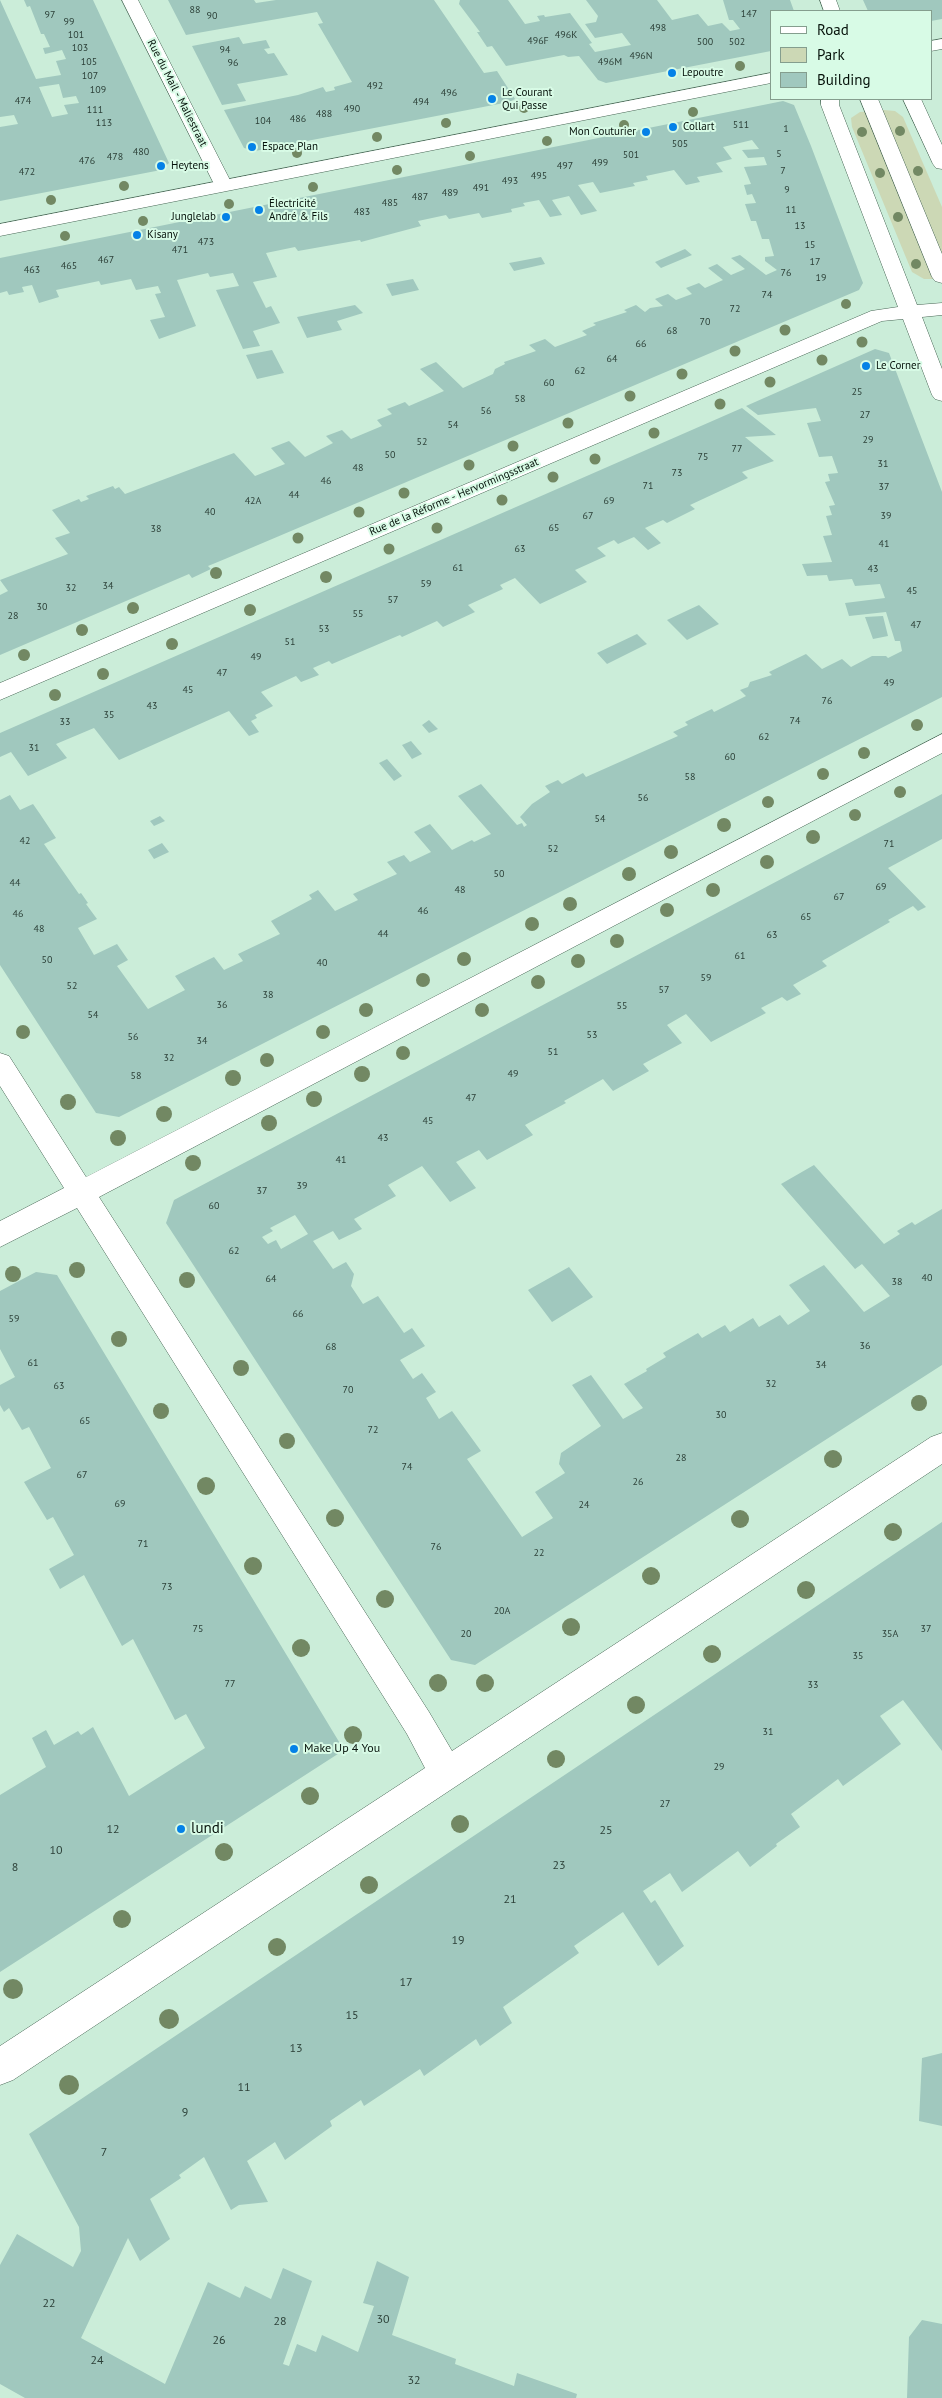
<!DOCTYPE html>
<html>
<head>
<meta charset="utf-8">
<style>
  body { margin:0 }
  #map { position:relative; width:942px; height:2398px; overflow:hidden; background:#cbedd9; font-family:"PT Sans",sans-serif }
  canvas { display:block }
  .legend { position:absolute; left:770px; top:10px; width:162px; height:90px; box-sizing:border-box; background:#d8fbe6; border:1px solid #849e8e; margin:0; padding:6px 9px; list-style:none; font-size:15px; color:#06120b }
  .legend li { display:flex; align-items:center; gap:10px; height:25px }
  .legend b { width:25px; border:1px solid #849e8e }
</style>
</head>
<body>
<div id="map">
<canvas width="942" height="2398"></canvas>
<ul class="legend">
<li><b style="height:6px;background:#fff"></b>Road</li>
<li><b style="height:14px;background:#ccd8b5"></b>Park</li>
<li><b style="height:14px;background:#a0c8be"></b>Building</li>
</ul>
</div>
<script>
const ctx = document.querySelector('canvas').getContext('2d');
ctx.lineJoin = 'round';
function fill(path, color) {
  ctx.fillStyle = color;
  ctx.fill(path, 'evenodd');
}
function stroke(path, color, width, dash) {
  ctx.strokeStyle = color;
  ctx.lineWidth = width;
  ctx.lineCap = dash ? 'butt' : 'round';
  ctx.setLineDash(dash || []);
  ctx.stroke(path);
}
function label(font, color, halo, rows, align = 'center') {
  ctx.font = font + ' "PT Sans",sans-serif';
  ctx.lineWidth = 4;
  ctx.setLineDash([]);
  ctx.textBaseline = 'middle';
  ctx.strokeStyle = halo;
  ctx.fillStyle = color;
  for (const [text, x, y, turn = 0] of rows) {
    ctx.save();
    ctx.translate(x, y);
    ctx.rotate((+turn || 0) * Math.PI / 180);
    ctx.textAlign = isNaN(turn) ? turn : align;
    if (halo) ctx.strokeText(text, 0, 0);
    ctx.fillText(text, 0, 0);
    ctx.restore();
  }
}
fill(new Path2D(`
  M 884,110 L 895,111 L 903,117 L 942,207 L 942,279 L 924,279 L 912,272 L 852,127 L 851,118 L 860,112 Z`), '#ccd8b5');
fill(new Path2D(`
  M 0,0 L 36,79 L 61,75 L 56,61 L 66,59 L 62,50 L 45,54 L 43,48 L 50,47 L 44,34 L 41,34 L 30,6 L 27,7 L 24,0 L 93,0 L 169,163 L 161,170 L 0,201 L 0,127 L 18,124 L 14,115 L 0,117 ZM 59,84 L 63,98 L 76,96 L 79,103 L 64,105 L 68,114 L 52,117 L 39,87 Z
  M 168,0 L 254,0 L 256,3 L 276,0 L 434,0 L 484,73 L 497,71 L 515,99 L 509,102 L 255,151 L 244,148 L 224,110 L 298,95 L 323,87 L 326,92 L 335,90 L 334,87 L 352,82 L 318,24 L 323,23 L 317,12 L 186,35 Z
  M 460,0 L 508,0 L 525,24 L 540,21 L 537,16 L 544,15 L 545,17 L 570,13 L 592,43 L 589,44 L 595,52 L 631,45 L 622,33 L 595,38 L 585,24 L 596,22 L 598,16 L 586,0 L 657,0 L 672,20 L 698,14 L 708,26 L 722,23 L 730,31 L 740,29 L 733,20 L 729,20 L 723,0 L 790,0 L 794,11 L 771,11 L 771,51 L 606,83 L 598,80 L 579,56 L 568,57 L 564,55 L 506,66 L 492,46 L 487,47 L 477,32 L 480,32 L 459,4 Z
  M 863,0 L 942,0 L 942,19 L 931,21 L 931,11 L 868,11 Z
  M 239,37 L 243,44 L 266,40 L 270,48 L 264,49 L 268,54 L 274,53 L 288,75 L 237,84 L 246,101 L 222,105 L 192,46 Z
  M 783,101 L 794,105 L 811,146 L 863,283 L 859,290 L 225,559 L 208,566 L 211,569 L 192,578 L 189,574 L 0,655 L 0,595 L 8,591 L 0,580 L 68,554 L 55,538 L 70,533 L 52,510 L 79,499 L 81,502 L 89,499 L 86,496 L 113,486 L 115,489 L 119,487 L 125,494 L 234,453 L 255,476 L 285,464 L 271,448 L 289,441 L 305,457 L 333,443 L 326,436 L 342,430 L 351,439 L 382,426 L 377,420 L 392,414 L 387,409 L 405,402 L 409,406 L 444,391 L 420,369 L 436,362 L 463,388 L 493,374 L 495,369 L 505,364 L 504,362 L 536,351 L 529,345 L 545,339 L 555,347 L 587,335 L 582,331 L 596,325 L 593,323 L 627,312 L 624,310 L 636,305 L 645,312 L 650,308 L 663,306 L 655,299 L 668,294 L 676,300 L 692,294 L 686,288 L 699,283 L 705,288 L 723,280 L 708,268 L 717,264 L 731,275 L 745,269 L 731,258 L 740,255 L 766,275 L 777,270 L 765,261 L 765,257 L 774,256 L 769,239 L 762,239 L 756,221 L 751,221 L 745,204 L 756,203 L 752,194 L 747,195 L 744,185 L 751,184 L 744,167 L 767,165 L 764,157 L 748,158 L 742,150 L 759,149 L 752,140 L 723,147 L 732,159 L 716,163 L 723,172 L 697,177 L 700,182 L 686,185 L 674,170 L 646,176 L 648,180 L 633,183 L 635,186 L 600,193 L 593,182 L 578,185 L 597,211 L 581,215 L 569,196 L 552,200 L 562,215 L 550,217 L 539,200 L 523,203 L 525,206 L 511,209 L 512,212 L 482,218 L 479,213 L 449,219 L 446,215 L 418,221 L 421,226 L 361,242 L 360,240 L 298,251 L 295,247 L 266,253 L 277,277 L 253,282 L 266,308 L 271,306 L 280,323 L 253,331 L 260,346 L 243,349 L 216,290 L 239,286 L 233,273 L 210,277 L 208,273 L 177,280 L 196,326 L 159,339 L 150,320 L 165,317 L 155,294 L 161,293 L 158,286 L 136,290 L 131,279 L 101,285 L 99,281 L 56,290 L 59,297 L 39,303 L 32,285 L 22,287 L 24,292 L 9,295 L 7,291 L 0,293 L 0,258 Z
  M 685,249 L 692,255 L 661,268 L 655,262 Z
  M 541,257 L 545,264 L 514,271 L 509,263 Z
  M 413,279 L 419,290 L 392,296 L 386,284 Z
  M 355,305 L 363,313 L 337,321 L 342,330 L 307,338 L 297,317 Z
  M 875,349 L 889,353 L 942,492 L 942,697 L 119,1117 L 96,1113 L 0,965 L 0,800 L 10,795 L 20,810 L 33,804 L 40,814 L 56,838 L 44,844 L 79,894 L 81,893 L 88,903 L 86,904 L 97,919 L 78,928 L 94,955 L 117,944 L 128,960 L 117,966 L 148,1009 L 185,990 L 175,976 L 214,957 L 224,970 L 243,961 L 238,954 L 280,934 L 271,921 L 312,899 L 309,895 L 318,890 L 335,911 L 358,900 L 353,894 L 397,874 L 387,862 L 404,855 L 410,862 L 431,852 L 414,832 L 430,824 L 452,850 L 472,840 L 474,842 L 491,834 L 458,796 L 481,784 L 517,825 L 522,823 L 524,827 L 527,825 L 520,817 L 532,804 L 550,792 L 545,786 L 558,780 L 562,784 L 583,773 L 586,777 L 678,736 L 673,732 L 688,725 L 685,722 L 712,709 L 714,712 L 746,696 L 740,690 L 748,687 L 750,682 L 772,675 L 769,672 L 806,654 L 822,669 L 842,659 L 851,667 L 872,656 L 886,656 L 888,658 L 902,651 L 900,641 L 895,641 L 886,612 L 849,616 L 845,603 L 885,598 L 880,584 L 855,586 L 852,579 L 829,581 L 827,575 L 807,576 L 802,564 L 832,562 L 823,536 L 832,535 L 826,516 L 832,515 L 829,506 L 835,505 L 825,482 L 830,481 L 828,474 L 838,473 L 832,456 L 819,457 L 807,423 L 821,421 L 816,408 L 758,415 L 746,406 Z
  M 272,350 L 284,373 L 257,379 L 246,355 Z
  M 742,408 L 776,435 L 745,437 L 774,461 L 742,472 L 748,478 L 690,505 L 695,509 L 667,523 L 663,520 L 645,528 L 661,543 L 648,550 L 634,537 L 618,544 L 614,540 L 597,548 L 606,556 L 575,570 L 587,582 L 540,604 L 515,578 L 500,585 L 503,589 L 468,605 L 475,612 L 443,627 L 437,621 L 402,637 L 400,635 L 332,664 L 329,661 L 313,668 L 319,675 L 301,682 L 296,676 L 261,692 L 273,706 L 255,715 L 257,718 L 251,721 L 259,732 L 249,736 L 229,711 L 119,760 L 94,728 L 56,744 L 67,758 L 28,776 L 11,752 L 0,757 L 0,733 Z
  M 699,605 L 719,624 L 687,640 L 667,620 Z
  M 883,616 L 888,636 L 873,639 L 865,617 Z
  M 637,634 L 647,644 L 607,664 L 597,653 Z
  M 429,720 L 438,729 L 429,733 L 422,725 Z
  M 411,741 L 422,754 L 412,759 L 402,745 Z
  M 387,759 L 402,776 L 394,781 L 379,763 Z
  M 942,794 L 942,839 L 888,868 L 926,907 L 918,911 L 913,906 L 888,920 L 890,922 L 822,961 L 827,966 L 793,985 L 801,994 L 787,1001 L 782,997 L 761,1008 L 766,1013 L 711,1042 L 686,1014 L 667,1025 L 682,1043 L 643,1064 L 649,1071 L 613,1091 L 603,1079 L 564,1101 L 566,1103 L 525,1125 L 533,1135 L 487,1160 L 479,1150 L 456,1162 L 476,1188 L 450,1202 L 422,1166 L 388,1185 L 396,1196 L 354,1219 L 362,1229 L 339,1240 L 333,1231 L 313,1241 L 333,1269 L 346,1262 L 354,1274 L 351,1286 L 363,1304 L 378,1296 L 404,1333 L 412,1328 L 425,1346 L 400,1360 L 413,1379 L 422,1373 L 436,1392 L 426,1398 L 439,1419 L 452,1411 L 481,1451 L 467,1459 L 522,1537 L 553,1518 L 535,1492 L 565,1473 L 559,1464 L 561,1453 L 601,1426 L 572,1385 L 591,1375 L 623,1419 L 643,1408 L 624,1384 L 647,1371 L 646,1369 L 666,1357 L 663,1353 L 698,1333 L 702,1338 L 725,1325 L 730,1332 L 753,1318 L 759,1327 L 780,1315 L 788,1325 L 810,1311 L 789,1285 L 824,1265 L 864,1312 L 890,1296 L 862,1264 L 855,1269 L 781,1184 L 814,1165 L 884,1244 L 900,1234 L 897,1231 L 912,1222 L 915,1225 L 942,1209 L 942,1365 L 475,1665 L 451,1660 L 166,1223 L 174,1200 ZM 295,1215 L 308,1234 L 281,1249 L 276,1240 L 268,1244 L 262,1237 L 273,1231 L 270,1228 Z
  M 160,816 L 165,821 L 154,826 L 150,821 Z
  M 162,843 L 169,852 L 154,859 L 148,850 Z
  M 569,1267 L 593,1297 L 552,1322 L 528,1290 Z
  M 36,1272 L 57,1275 L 344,1750 L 0,1972 L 0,1795 L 46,1767 L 32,1738 L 46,1730 L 54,1745 L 78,1731 L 81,1735 L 93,1727 L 129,1796 L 205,1748 L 186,1714 L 175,1720 L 133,1639 L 122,1646 L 84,1575 L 60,1589 L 49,1569 L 74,1555 L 53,1517 L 47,1520 L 24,1482 L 51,1468 L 29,1427 L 22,1430 L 9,1408 L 4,1412 L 0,1405 L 0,1385 L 15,1377 L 0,1349 L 0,1291 Z
  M 942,1522 L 942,1751 L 903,1700 L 880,1716 L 901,1744 L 843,1786 L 838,1779 L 791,1814 L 800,1827 L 776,1844 L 777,1846 L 750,1867 L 738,1851 L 682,1892 L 670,1873 L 643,1891 L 651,1903 L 655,1900 L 684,1946 L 658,1966 L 623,1912 L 574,1946 L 579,1953 L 503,2007 L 512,2023 L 480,2046 L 476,2039 L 424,2076 L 420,2069 L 364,2106 L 361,2100 L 330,2121 L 332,2126 L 285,2160 L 275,2142 L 247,2161 L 268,2202 L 239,2205 L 231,2210 L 204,2157 L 179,2175 L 181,2178 L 150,2199 L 170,2239 L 140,2261 L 128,2238 L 81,2338 L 165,2384 L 208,2282 L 240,2298 L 245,2286 L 271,2299 L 283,2268 L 312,2281 L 283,2364 L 289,2366 L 297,2344 L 316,2352 L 322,2335 L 358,2352 L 374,2306 L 363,2303 L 377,2261 L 409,2277 L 392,2335 L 456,2359 L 455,2364 L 514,2386 L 517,2373 L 577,2394 L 576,2398 L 25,2398 L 0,2384 L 0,2265 L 17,2234 L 73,2267 L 81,2251 L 79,2227 L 29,2134 Z
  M 942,2053 L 942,2126 L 919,2121 L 922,2058 Z
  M 922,2320 L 942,2324 L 942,2398 L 907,2398 L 909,2337 Z`), '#a0c8be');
const minor = new Path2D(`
  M 122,0 L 138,0 L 233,186 L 230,190 L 218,190 L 215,186 Z
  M 820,0 L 836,0 L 840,11 L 824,11 Z
  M 821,99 L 839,99 L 839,105 L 917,305 L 942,303 L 942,315 L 922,317 L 942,369 L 942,401 L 935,399 L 932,395 L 903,319 L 882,321 L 0,700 L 0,683 L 871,311 L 898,307 L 821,105 Z
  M 860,99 L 878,99 L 942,254 L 942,283 L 935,281 L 932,277 Z
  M 903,99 L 921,99 L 942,145 L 942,169 L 936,168 L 933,164 Z
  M 942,734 L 942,753 L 99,1197 L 429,1712 L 452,1751 L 931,1437 L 942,1433 L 942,1464 L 13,2080 L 0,2085 L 0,2046 L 425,1768 L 407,1734 L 77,1208 L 0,1247 L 0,1221 L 64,1188 L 0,1086 L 0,1053 L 9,1056 L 86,1177 Z`);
const major = new Path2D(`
  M 942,39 L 942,49 L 931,51 L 931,41 Z
  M 771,73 L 771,83 L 0,236 L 0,224 Z`);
stroke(minor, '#486655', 1);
stroke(major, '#486655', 1);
fill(minor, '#fff');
fill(major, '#fff');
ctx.fillStyle = '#728863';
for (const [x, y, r] of [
  [740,66,5],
  [524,108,5],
  [693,112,5],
  [446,123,5],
  [624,125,5],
  [900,131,5],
  [862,132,5],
  [377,137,5],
  [547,141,5],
  [297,153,5],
  [470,156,5],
  [397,170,5],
  [918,171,5],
  [880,173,5],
  [124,186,5],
  [313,187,5],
  [51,200,5],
  [229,204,5],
  [898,217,5],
  [143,221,5],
  [65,236,5],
  [916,264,5],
  [846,304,5],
  [785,330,5.5],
  [862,342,5.5],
  [735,351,5.5],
  [822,360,5.5],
  [682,374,5.5],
  [770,382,5.5],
  [630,396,5.5],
  [720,404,5.5],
  [568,423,5.5],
  [654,433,5.5],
  [513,446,5.5],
  [595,459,5.5],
  [469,465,5.5],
  [553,477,5.5],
  [404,493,5.5],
  [502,500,5.5],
  [359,512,5.5],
  [437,528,5.5],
  [298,538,5.5],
  [389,549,5.5],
  [216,573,6],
  [326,577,6],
  [133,608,6],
  [250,610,6],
  [82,630,6],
  [172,644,6],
  [24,655,6],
  [103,674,6],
  [55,695,6],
  [917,725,6],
  [864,753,6],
  [823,774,6],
  [900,792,6],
  [768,802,6],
  [855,815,6],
  [724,825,7],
  [813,837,7],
  [671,852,7],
  [767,862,7],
  [629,874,7],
  [713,890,7],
  [570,904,7],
  [667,910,7],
  [532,924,7],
  [617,941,7],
  [464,959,7],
  [578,961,7],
  [423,980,7],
  [538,982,7],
  [366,1010,7],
  [482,1010,7],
  [23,1032,7],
  [323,1032,7],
  [403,1053,7],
  [267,1060,7],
  [362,1074,8],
  [233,1078,8],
  [314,1099,8],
  [68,1102,8],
  [164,1114,8],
  [269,1123,8],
  [118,1138,8],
  [193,1163,8],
  [77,1270,8],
  [13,1274,8],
  [187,1280,8],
  [119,1339,8],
  [241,1368,8],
  [919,1403,8],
  [161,1411,8],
  [287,1441,8],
  [833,1459,9],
  [206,1486,9],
  [335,1518,9],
  [740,1519,9],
  [893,1532,9],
  [253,1566,9],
  [651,1576,9],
  [806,1590,9],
  [385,1599,9],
  [571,1627,9],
  [301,1648,9],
  [712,1654,9],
  [438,1683,9],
  [485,1683,9],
  [636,1705,9],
  [353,1735,9],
  [556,1759,9],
  [310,1796,9],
  [460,1824,9],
  [224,1852,9],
  [369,1885,9],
  [122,1919,9],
  [277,1947,9],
  [13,1989,10],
  [169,2019,10],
  [69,2085,10]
]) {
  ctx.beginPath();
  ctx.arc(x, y, r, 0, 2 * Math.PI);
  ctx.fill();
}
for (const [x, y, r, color] of [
  [672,73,5,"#0481e7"],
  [492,99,5,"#0481e7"],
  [673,127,5,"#0481e7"],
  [646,132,5,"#0481e7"],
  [252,147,5,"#0481e7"],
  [161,166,5,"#0481e7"],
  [259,210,5,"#0481e7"],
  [226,217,5,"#0481e7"],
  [137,235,5,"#0481e7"],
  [866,366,5,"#0481e7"],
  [294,1749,5,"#0481e7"],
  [181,1829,5,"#0481e7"]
]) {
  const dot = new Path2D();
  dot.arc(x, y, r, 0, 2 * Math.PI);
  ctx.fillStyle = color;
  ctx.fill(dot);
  stroke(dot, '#d8fbe6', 2);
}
label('10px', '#2c4038', null, [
  ["88",195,10],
  ["147",749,14],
  ["97",50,15],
  ["90",212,16],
  ["99",69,22],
  ["498",658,28],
  ["101",76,35],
  ["496K",566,35],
  ["496F",538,41],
  ["500",705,42],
  ["502",737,42],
  ["103",80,48],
  ["94",225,50],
  ["496N",641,56],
  ["105",89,62],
  ["496M",610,62],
  ["96",233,63],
  ["107",90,76],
  ["492",375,86],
  ["109",98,90],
  ["496",449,93],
  ["474",23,101],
  ["494",421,102],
  ["490",352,109],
  ["111",95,110],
  ["488",324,114],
  ["486",298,119],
  ["104",263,121],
  ["113",104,123],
  ["511",741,125],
  ["1",786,129],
  ["505",680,144],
  ["480",141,152],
  ["5",779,154],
  ["501",631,155],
  ["478",115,157],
  ["476",87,161],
  ["499",600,163],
  ["497",565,166],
  ["7",783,171],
  ["472",27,172],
  ["495",539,176],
  ["493",510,181],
  ["491",481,188],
  ["9",787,190],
  ["489",450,193],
  ["487",420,197],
  ["485",390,203],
  ["11",791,210],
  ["483",362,212],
  ["13",800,226],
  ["473",206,242],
  ["15",810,245],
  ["471",180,250],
  ["467",106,260],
  ["17",815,262],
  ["465",69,266],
  ["463",32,270],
  ["76",786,273],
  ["19",821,278],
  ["74",767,295],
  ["72",735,309],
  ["70",705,322],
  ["68",672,331],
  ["66",641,344],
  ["64",612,359],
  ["62",580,371],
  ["60",549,383],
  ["25",857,392],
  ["58",520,399],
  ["56",486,411],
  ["27",865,415],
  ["54",453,425],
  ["29",868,440],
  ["52",422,442],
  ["77",737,449],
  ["50",390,455],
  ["75",703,457],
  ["31",883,464],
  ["48",358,468],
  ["73",677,473],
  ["46",326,481],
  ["71",648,486],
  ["37",884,487],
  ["44",294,495],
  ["42A",253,501],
  ["69",609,501],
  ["40",210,512],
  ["67",588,516],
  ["39",886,516],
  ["65",554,528],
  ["38",156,529],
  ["41",884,544],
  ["63",520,549],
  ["61",458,568],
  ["43",873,569],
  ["59",426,584],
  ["34",108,586],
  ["32",71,588],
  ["45",912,591],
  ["57",393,600],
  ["30",42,607],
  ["55",358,614],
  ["28",13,616],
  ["47",916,625],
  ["53",324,629],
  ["51",290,642],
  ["49",256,657],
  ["47",222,673],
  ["49",889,683],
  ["45",188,690],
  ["76",827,701],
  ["43",152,706],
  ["35",109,715],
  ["74",795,721],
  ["33",65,722],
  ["62",764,737],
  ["31",34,748],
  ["60",730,757],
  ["58",690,777],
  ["56",643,798],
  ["54",600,819],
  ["42",25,841],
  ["71",889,844],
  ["52",553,849],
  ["50",499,874],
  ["44",15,883],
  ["69",881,887],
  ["48",460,890],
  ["67",839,897],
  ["46",423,911],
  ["46",18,914],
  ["65",806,917],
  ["48",39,929],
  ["44",383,934],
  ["63",772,935],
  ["61",740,956],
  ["50",47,960],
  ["40",322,963],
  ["59",706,978],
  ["52",72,986],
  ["57",664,990],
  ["38",268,995],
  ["36",222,1005],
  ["55",622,1006],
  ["54",93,1015],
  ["53",592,1035],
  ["56",133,1037],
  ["34",202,1041],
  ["51",553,1052],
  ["32",169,1058],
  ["49",513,1074],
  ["58",136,1076],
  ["47",471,1098],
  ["45",428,1121],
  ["43",383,1138],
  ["41",341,1160],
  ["39",302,1186],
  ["37",262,1191],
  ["60",214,1206],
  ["62",234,1251],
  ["40",927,1278],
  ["64",271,1279],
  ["38",897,1282],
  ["66",298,1314],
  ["59",14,1319],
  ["36",865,1346],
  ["68",331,1347],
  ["61",33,1363],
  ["34",821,1365],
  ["32",771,1384],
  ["63",59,1386],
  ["70",348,1390],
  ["30",721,1415],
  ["65",85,1421],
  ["72",373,1430],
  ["28",681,1458],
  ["74",407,1467],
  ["67",82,1475],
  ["26",638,1482],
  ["69",120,1504],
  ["24",584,1505],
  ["71",143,1544],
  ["76",436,1547],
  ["22",539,1553],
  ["73",167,1587],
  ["20A",502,1611],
  ["75",198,1629],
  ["37",926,1629],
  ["20",466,1634],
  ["35A",890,1634],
  ["35",858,1656],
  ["77",230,1684],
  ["33",813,1685],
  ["31",768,1732],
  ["29",719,1767],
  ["27",665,1804]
]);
label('11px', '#06120b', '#d8fbe6', [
  ["Lepoutre",682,73],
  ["Le Courant",502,93],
  ["Qui Passe",502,106],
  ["Collart",683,127],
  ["Mon Couturier",636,132,"right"],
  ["Espace Plan",262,147],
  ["Heytens",171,166],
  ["Électricité",269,204],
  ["André & Fils",269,217],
  ["Junglelab",216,217,"right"],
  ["Kisany",147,235],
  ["Le Corner",876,366]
], 'left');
label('11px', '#06120b', '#d8fbe6', [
  ["Rue du Mail - Maliestraat",177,93,63],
  ["Rue de la Réforme - Hervormingsstraat",454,497,-23]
]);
label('12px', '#06120b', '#d8fbe6', [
  ["Make Up 4 You",304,1749]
], 'left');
label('12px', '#2c4038', null, [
  ["12",113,1830],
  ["25",606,1831],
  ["10",56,1851],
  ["23",559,1866],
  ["8",15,1868],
  ["21",510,1900],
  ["19",458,1941],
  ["17",406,1983],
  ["15",352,2016],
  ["13",296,2049],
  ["11",244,2088],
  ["9",185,2113],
  ["7",104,2153],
  ["22",49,2304],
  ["30",383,2320],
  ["28",280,2322],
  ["26",219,2341],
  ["24",97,2361],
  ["32",414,2381]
]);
label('15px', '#06120b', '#d8fbe6', [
  ["lundi",191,1829]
], 'left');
</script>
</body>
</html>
